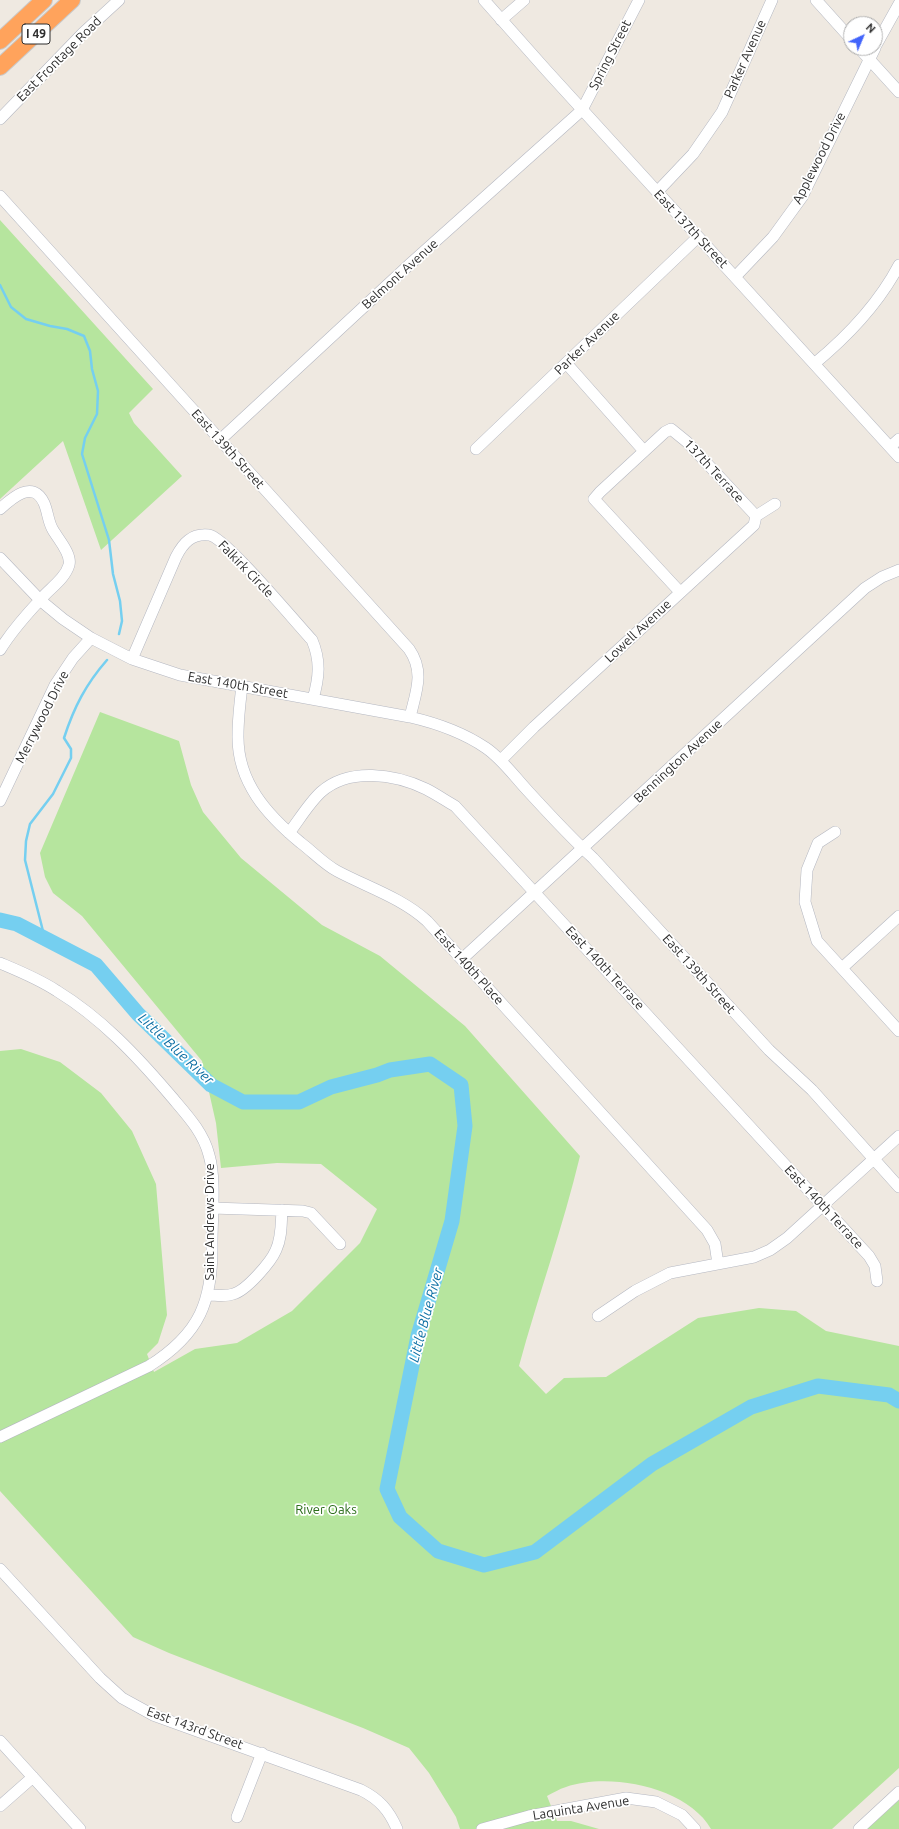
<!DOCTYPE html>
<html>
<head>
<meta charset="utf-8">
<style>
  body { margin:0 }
  #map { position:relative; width:899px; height:1829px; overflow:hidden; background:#efe9e1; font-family:Ubuntu,sans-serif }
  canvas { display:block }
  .north { position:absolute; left:843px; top:16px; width:40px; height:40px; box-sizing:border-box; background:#fff; border:1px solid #ababab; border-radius:50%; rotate:44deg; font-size:11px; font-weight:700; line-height:16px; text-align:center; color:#2e2e2e }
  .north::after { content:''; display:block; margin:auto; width:14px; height:18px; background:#4264fb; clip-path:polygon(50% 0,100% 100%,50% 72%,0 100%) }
</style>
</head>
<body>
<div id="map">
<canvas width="899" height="1829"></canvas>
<div class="north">N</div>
</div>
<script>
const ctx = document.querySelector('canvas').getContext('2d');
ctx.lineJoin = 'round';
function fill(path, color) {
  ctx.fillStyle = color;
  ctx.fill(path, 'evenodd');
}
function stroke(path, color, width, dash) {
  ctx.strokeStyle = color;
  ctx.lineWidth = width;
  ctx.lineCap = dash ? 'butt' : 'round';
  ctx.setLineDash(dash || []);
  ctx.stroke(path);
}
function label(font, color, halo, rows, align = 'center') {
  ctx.font = font + ' Ubuntu,sans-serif';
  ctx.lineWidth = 3.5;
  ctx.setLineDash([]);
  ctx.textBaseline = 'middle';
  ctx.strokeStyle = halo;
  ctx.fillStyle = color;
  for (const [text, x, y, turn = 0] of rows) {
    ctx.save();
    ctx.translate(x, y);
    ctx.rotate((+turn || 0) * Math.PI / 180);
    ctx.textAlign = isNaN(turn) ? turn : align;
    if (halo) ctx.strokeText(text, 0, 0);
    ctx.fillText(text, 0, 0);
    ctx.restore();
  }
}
fill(new Path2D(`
  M 0,220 L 153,389 L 129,413 L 134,423 L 182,476 L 101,550 L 63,441 L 0,499 Z
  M 100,712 L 179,741 L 191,785 L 203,812 L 241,858 L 322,925 L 380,956 L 465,1026 L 580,1156 C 563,1227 538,1296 519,1366 L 546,1394 L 564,1378 L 606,1377 L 698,1318 L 759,1308 L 796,1311 L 826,1331 L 899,1346 L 899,1768 L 832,1829 L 711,1829 C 687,1787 609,1772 566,1787 C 559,1789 553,1793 547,1796 L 557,1821 L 571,1821 L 599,1829 L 460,1829 L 456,1817 L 429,1773 L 409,1748 L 363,1728 L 169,1653 L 133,1637 L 0,1491 L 0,1051 L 21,1049 L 60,1062 L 101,1093 L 132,1131 L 156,1184 L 167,1315 L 158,1343 L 147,1354 L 154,1372 L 195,1349 L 237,1343 L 292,1311 L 360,1243 L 377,1209 L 321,1164 L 277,1163 L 221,1168 L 216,1123 L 202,1061 L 82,916 L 53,893 L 45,877 L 40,853 Z
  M 899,1800 L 899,1829 L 867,1829 Z`), '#b6e59e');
stroke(new Path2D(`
  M 0,285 L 11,307 L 26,319 L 50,326 L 67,329 L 84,336 L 90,351 L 92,369 L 98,391 L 97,414 L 85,438 L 82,454 L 109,540 L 113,574 L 120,601 L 122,621 L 119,634
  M 45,939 L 25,860 L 26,841 L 30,824 L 53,794 L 71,758 L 71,749 L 64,738 C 74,707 86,684 107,660`), '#75cff0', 2.5);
stroke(new Path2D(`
  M 0,920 L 17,924 L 96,965 L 138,1014 L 211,1085 L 243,1102 L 299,1102 L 331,1087 L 377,1075 L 390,1070 L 430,1064 L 461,1085 L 465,1126 L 452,1221 L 418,1336 L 387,1489 L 400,1517 L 438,1551 L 484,1565 L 535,1552 L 652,1464 L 751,1407 L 818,1386 L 889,1395 L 899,1401`), '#75cff0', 15);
const minor = new Path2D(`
  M 484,0 L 547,71 L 899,457
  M 816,0 L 851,39
  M 501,20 L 524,0
  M 875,47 L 899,4
  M 859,48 L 899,92
  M 0,119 L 83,33 L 119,0
  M 657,192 L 693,154 L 722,112 L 772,0
  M 0,196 L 409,649 C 425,672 416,692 410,717
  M 735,277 L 773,237 L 802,197 L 875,48
  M 566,363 L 644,451
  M 814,364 C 848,336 878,305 899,265
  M 220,440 L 410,264 L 582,110 L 639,0
  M 890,447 L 899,439
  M 476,449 L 698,237
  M 0,509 C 12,498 33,479 44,503 C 48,512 48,522 53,530 C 58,539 72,554 69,565 C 65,579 49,589 40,600 C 26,615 11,632 0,650
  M 0,558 L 40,600 L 63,619 L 91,638 L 132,659 L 180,675 L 410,717 C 436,723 464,733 486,748 C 502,759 514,776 527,790 C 548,813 570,837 593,858 L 769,1050 L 812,1090 L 899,1187
  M 680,592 L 594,499 L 600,492 L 665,432 L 671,429 L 687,442 L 756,516
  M 132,659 L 176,557 C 183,543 192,533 209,535 C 224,536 297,624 312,640 C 321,661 319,678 313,699
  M 242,686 C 240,702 238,719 238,735 C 237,782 267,815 301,843 C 313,852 324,864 337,871 C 367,887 402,898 427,921 L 707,1230 L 715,1244 L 718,1264
  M 501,760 L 534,727 L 754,525 L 756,516 L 775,504
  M 0,801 L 55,685 L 73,658 L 91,638
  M 835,832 L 818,843 L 807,870 L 805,902 L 817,941 L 899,1031
  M 289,833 C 299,820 309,803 321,792 C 349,767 395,774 426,789 C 436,794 446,801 455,806 L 869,1256 L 875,1266 L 877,1281
  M 462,959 L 865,588 L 882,577 L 899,570
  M 0,963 C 19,971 39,979 57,991 C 101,1018 136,1055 170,1095 C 185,1113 203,1131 209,1155 C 216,1178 212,1217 212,1242 C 213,1301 200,1334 149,1366 L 0,1437
  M 842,968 L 899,916
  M 212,1208 L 303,1211 L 311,1213 L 340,1244
  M 208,1295 C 216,1295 225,1297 233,1294 C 246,1291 271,1262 276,1250 C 282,1237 281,1223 282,1210
  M 598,1316 L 635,1291 L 670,1273 L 754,1257 L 770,1250 L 787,1238 L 899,1136
  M 0,1569 L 100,1678 L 122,1698 L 153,1715 L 361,1790 C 379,1799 389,1810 397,1829
  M 0,1741 L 80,1829
  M 0,1806 L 33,1777
  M 237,1817 L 262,1753
  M 482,1829 L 529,1816 L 626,1798 L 656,1802 L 682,1815 L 695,1829
  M 859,1829 L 899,1792`);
const highway = new Path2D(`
  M 0,41 L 44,0
  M 0,67 L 72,0`);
stroke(minor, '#b4b7c1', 12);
stroke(highway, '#c9c9c9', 18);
stroke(minor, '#fff', 11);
stroke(highway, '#ffa35c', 16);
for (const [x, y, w] of [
  [36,34,28]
]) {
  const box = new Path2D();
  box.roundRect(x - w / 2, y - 10, w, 20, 3);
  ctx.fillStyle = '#fff';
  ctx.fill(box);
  stroke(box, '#2e2e2e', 1);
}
label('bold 12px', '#2e2e2e', null, [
  ["I 49",36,34]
]);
label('13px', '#2e2e2e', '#fff', [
  ["Spring Street",610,55,-63],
  ["East Frontage Road",59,59,-45],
  ["Parker Avenue",745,59,-66],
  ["Applewood Drive",819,158,-63],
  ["East 137th Street",691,229,47],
  ["Belmont Avenue",400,274,-42],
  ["Parker Avenue",587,343,-44],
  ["East 139th Street",228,449,48],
  ["137th Terrace",714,471,47],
  ["Falkirk Circle",246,569,46],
  ["Lowell Avenue",638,631,-43],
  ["East 140th Street",238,685,10],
  ["Merrywood Drive",42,717,-63],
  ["Bennington Avenue",678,761,-43],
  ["East 140th Place",469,967,48],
  ["East 140th Terrace",605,968,47],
  ["East 139th Street",699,974,48],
  ["East 140th Terrace",824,1207,47],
  ["Saint Andrews Drive",210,1222,-90],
  ["East 143rd Street",195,1728,20],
  ["Laquinta Avenue",581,1808,-9]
]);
label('13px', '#2c6e1b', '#fff', [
  ["River Oaks",326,1510]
]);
label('italic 14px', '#0d6fa3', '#fff', [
  ["Little Blue River",176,1049,43],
  ["Little Blue River",426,1315,-75]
]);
</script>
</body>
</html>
